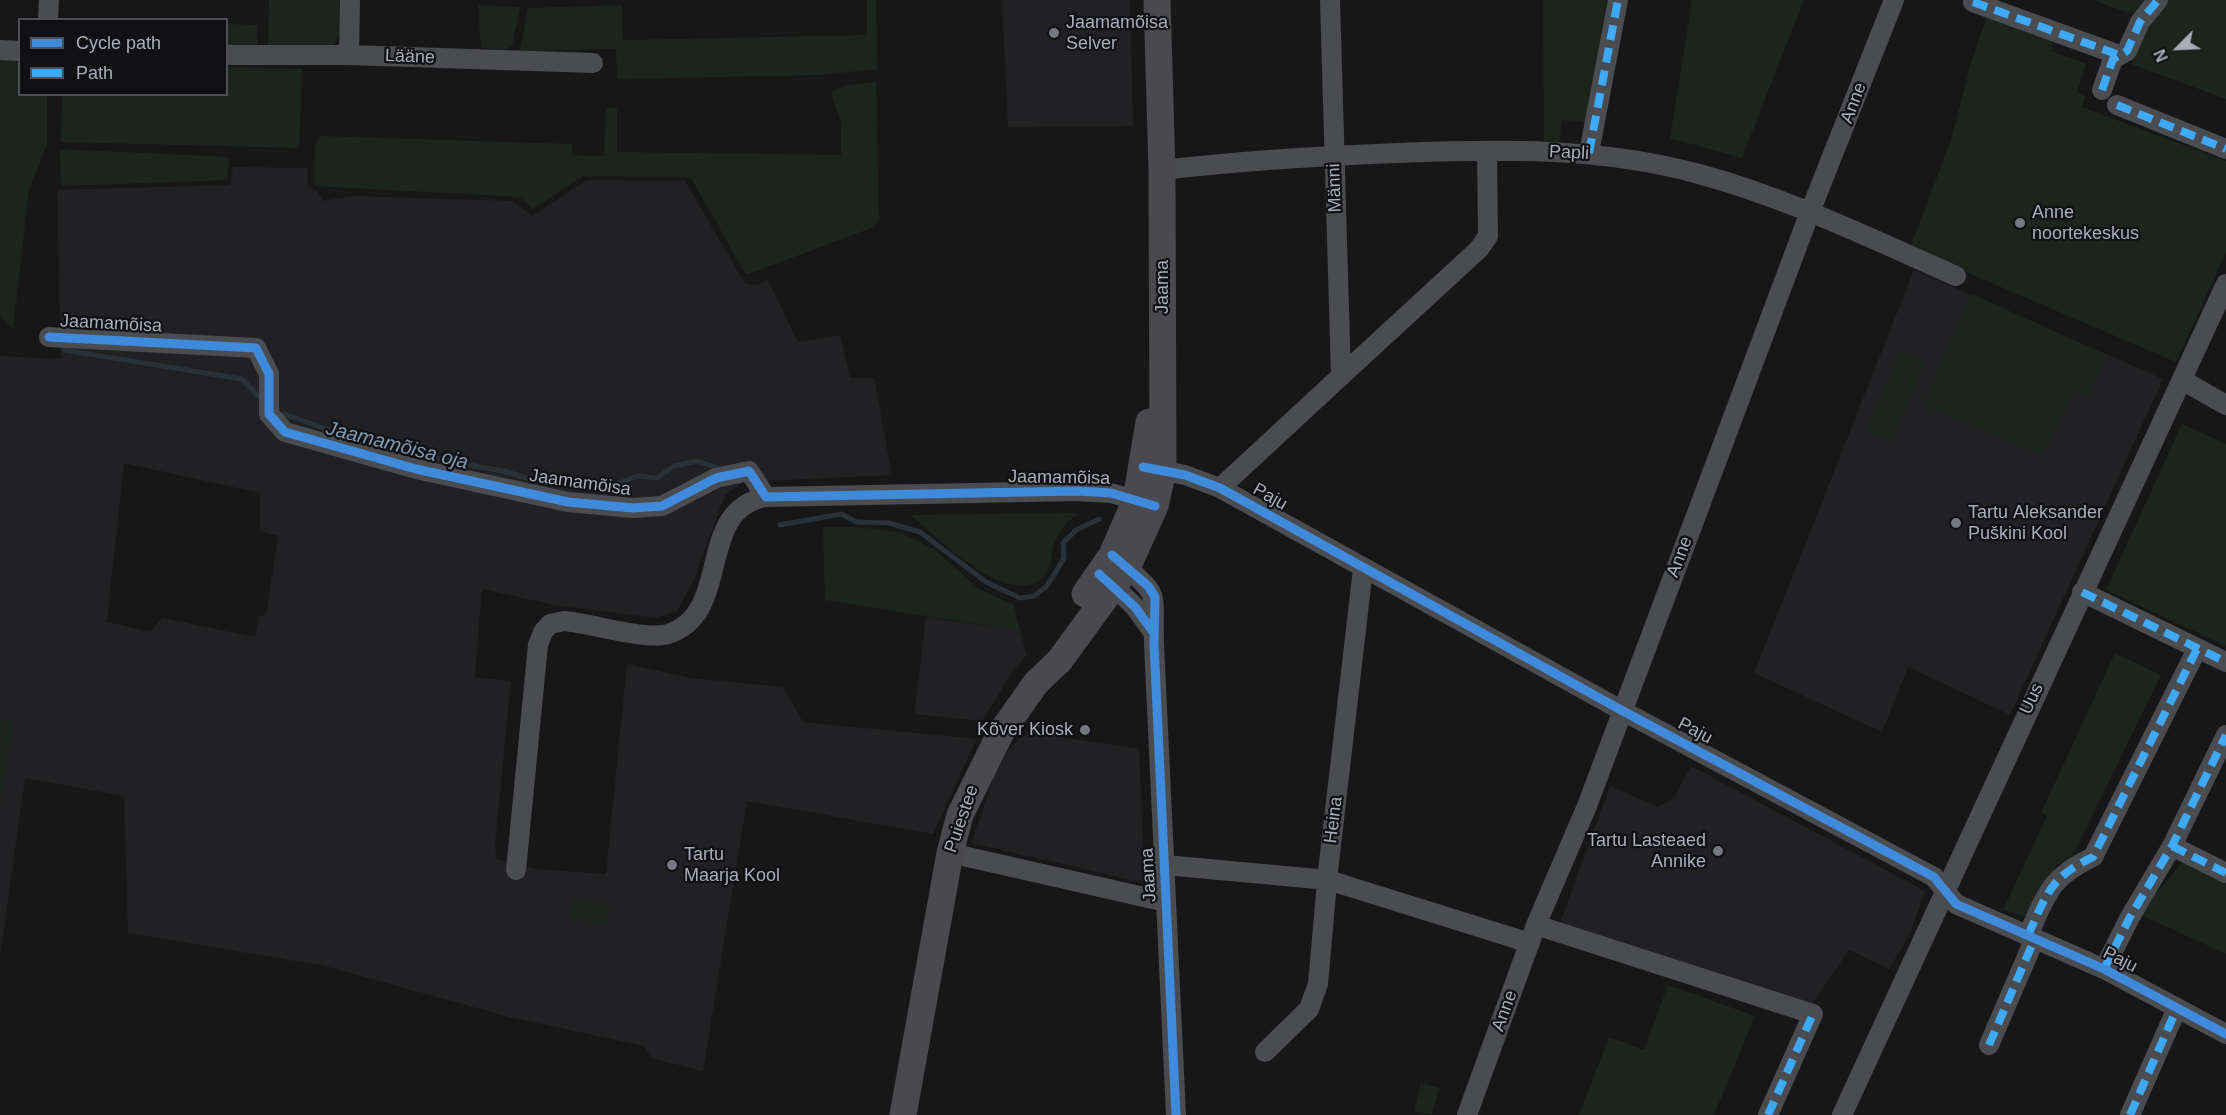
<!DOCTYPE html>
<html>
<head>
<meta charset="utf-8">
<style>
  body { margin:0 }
  #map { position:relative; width:2226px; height:1115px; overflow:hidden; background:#171717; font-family:Helvetica,sans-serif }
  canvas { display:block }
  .legend { position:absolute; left:18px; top:18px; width:210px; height:78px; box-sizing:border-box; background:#111113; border:2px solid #4d4f55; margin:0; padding:8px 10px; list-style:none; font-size:18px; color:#a8adb8 }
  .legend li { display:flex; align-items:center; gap:12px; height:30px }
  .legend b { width:30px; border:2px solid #4d4f55 }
  .north { position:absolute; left:2148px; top:18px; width:60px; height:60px; -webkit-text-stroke:4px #111113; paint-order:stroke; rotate:246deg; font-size:16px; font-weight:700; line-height:24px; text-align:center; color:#a8adb8 }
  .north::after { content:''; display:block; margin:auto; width:21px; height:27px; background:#a8adb8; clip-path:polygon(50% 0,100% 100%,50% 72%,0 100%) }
</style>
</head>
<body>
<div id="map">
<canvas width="2226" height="1115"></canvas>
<ul class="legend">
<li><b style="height:8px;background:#408adc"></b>Cycle path</li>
<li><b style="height:8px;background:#3fa9f5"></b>Path</li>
</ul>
<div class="north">N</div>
</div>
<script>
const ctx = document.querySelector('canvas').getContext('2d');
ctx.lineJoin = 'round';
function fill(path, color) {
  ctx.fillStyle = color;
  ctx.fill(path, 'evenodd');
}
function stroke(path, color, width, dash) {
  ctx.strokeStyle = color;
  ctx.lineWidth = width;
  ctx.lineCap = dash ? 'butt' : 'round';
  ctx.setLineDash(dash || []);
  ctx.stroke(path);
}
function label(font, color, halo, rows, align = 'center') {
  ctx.font = font + ' Helvetica,sans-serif';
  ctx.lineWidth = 4.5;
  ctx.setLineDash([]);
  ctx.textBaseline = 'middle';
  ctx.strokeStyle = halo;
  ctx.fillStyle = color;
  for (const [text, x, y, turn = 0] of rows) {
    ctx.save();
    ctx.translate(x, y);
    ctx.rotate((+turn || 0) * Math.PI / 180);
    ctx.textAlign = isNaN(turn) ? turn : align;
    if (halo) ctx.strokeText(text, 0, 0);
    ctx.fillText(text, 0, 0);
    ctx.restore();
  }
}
fill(new Path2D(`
  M 1002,0 L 1130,0 L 1133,126 L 1008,127 Z
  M 233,167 L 308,168 L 307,187 L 317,191 L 323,201 L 352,196 L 513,201 L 532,216 L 587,180 L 685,181 L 745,283 L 756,285 L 768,280 L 798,342 L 840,335 L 850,378 L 874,378 L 892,475 L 743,482 L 725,495 L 692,584 L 677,611 L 656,618 L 555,605 L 482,589 L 475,677 L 511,681 L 495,843 L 496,859 L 535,869 L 606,874 L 627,664 L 691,678 L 783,687 L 803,722 L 977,739 L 933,834 L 747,801 L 703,1071 L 651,1058 L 644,1046 L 509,1017 L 325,966 L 128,933 L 124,796 L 25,778 L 0,957 L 0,356 L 61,359 L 57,190 L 230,185 ZM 124,463 L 260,493 L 260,531 L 278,536 L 266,615 L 259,616 L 255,637 L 162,618 L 150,632 L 107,622 Z
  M 1914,270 L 2163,379 L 2010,715 L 1908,667 L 1882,732 L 1754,673 Z
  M 926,617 L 1020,631 L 1027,655 L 1014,669 L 982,721 L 914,714 Z
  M 1028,732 L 1139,749 L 1145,883 L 971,843 L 993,779 L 1009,749 Z
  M 1691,766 L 1925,891 L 1910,934 L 1889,969 L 1849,950 L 1810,1007 L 1559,926 L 1610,786 L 1658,807 L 1673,799 Z`), '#212123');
fill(new Path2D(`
  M 269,0 L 340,0 C 340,15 344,38 331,47 L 268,48 Z
  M 867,0 L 876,0 L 877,69 L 821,75 L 617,79 L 616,49 L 520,51 L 528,8 L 622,5 L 623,40 L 867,35 Z
  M 1543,0 L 1607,0 L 1586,122 L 1562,120 L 1559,144 L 1544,143 Z
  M 1692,0 L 1804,0 L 1742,158 L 1670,138 Z
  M 2093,0 L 2149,0 L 2137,16 Z
  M 2165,0 L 2226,0 L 2226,99 L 2131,64 L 2146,28 Z
  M 478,5 L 520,7 L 512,46 L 507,49 L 481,48 Z
  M 1988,13 L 2055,37 L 2051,51 L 2086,64 L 2077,92 L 2085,96 L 2082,107 L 2226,161 L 2226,252 L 2176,362 L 1910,248 L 1951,140 L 1971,63 Z
  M 227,24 L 258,25 L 257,47 L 227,46 Z
  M 0,50 L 19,51 L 20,94 L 47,95 L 47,144 L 29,189 L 13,330 L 0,316 Z
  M 227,67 L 302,69 L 299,148 L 61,142 L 62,95 L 226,94 Z
  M 876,82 L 879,220 L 874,227 L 746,275 L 691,178 L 583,176 L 533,209 L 519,197 L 314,186 L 315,145 L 320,136 L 572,144 L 572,155 L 604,156 L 606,108 L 617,108 L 617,152 L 841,155 L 841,123 L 831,92 L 847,85 Z
  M 60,149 L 229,157 L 227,180 L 61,186 Z
  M 1972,294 L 2107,355 L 2088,398 L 2074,392 L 2043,456 L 1923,405 Z
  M 1900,351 L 1925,362 L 1892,442 L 1867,431 Z
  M 2182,424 L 2226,444 L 2226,646 L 2106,590 Z
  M 1078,513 C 1067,522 1058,531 1054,545 C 1051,552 1052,561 1049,568 C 1023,623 936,536 910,515 Z
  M 823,527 L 857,527 L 899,532 L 935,550 L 979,589 L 1014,605 L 1020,631 L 825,600 Z
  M 2115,653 L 2161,675 L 2071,859 L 2056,865 L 2028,917 L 2003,910 L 2047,816 L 2041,813 Z
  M 0,720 L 13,723 L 0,807 Z
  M 2189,854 L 2226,873 L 2226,954 L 2139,914 Z
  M 573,899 L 610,904 L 607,924 L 570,919 Z
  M 1668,985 L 1755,1016 L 1714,1115 L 1579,1115 L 1609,1037 L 1644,1050 Z
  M 1421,1083 L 1439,1088 L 1432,1115 L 1414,1111 Z`), '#1d241e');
stroke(new Path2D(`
  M 64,350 L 242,379 L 258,396
  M 284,414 L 349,437 L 422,456 L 507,472 L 539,482 L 596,481 L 610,487 L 637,476 L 657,478 L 674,466 L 697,461 L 718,468
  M 780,525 L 841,514 L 857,522 L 889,523 L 920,532 L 986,582 L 1020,598 L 1034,596 L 1047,586 L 1064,558 L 1063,543 L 1076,530 L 1099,519`), '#2a3239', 5);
stroke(new Path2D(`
  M 1973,2 L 2119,55
  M 48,20 L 49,0
  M 0,50 L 20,51
  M 226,55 L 349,55 L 593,63
  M 349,55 L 350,0
  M 2102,90 L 2113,59 L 2127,51 L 2140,22 L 2158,0
  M 2117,105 L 2226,149
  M 1589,153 L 1618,0
  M 1162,170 C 1240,161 1319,156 1397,153 C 1498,149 1601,147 1699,174 C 1788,198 1872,239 1956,276
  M 49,337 L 256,348 L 269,374 L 269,414 L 285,432 L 416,469 L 568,502 L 633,508 L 662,506 L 716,478 L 749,471 L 766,497 L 1077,491 L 1111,493 L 1148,504
  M 1341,376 L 1479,249 L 1488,236 L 1487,151
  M 2182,380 L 2226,405
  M 1149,468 L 1185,475 L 1220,488 L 1621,710 L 1934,877 L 1956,904 L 2104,969 L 2226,1034
  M 1220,488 L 1341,376 L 1330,0
  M 1119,561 C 1163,598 1152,590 1154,644 L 1176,1115
  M 1104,577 L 1135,607 L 1154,633
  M 2082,592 L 2226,662
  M 2172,846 L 2226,873
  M 950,853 L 1166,902
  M 1165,865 L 1328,880 L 1530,943
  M 516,870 L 538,645 L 543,632 L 550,624 L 564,621 C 591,623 646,641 668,634 C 734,613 694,510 766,497
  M 1536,925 L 1813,1014 L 1768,1115
  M 2028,935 C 2047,894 2050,877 2093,857 L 2197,649
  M 2104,969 L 2130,917 L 2172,846 L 2226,735
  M 1989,1045 L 2035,938
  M 1265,1052 L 1309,1009 L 1318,984 L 1328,871 L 1363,569
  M 1467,1115 L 1536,925 L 1587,806 L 1810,212 L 1894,0
  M 1842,1115 L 2226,284
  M 2130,1115 L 2177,1008`), '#4b4c50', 20);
stroke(new Path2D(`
  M 1085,594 L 1112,555 L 1136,500 L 1149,422
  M 903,1115 L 950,853 L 960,815 L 1000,734 L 1036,683 L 1060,660 L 1127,568 L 1155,506 L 1163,470 L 1162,170 L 1157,0`), '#4a4a4e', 27);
stroke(new Path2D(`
  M 1973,2 L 2119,55
  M 2102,90 L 2113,59 L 2127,51 L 2140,22 L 2158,0
  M 2117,105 L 2226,149
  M 1589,153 L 1618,0
  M 2082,592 L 2226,662
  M 2172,846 L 2226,873
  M 2028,935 C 2047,894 2050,877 2093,857 L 2197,649
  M 2104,969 L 2130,917 L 2172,846 L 2226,735
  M 1989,1045 L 2035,938
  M 1768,1115 L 1813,1014
  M 2130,1115 L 2177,1008`), '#3fa9f5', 8, [15, 8]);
stroke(new Path2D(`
  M 49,337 L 256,348 L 269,374 L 269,414 L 285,432 L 416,469 L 568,502 L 633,508 L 662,506 L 716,478 L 749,471 L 766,497 L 1077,491 L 1111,493 L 1155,506
  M 1143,467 L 1185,475 L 1220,488 L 1621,710 L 1934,877 L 1956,904 L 2104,969 L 2226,1034
  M 1112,555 L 1148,586 L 1155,597 L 1154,644 L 1176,1115
  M 1099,574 L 1135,607 L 1154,633`), '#408adc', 9);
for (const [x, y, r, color] of [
  [1054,33,6,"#757880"],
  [2020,223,6,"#757880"],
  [1956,523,6,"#757880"],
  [1085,730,6,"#757880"],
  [1718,851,6,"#757880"],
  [672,865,6,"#757880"]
]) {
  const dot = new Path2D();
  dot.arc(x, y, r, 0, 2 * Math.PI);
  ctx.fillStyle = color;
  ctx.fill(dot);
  stroke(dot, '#111113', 2);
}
label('18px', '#a8adb8', '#111113', [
  ["Jaamamõisa",1066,23],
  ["Selver",1066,44],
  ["Anne",2032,213],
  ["noortekeskus",2032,234],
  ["Tartu Aleksander",1968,513],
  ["Puškini Kool",1968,534],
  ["Kõver Kiosk",1073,730,"right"],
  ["Tartu Lasteaed",1706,841,"right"],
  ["Annike",1706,862,"right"],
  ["Tartu",684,855],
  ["Maarja Kool",684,876]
], 'left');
label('18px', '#a8adb8', '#111113', [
  ["Lääne",410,57,2],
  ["Anne",1854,103,-69],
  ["Papli",1569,153,3],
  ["Männi",1335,188,-92],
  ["Jaama",1163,287,-90],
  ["Jaamamõisa",111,324,3],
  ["Jaamamõisa",1059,478,1],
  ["Jaamamõisa",580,483,8],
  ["Paju",1270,497,29],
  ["Anne",1680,557,-69],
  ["Uus",2032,699,-65],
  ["Paju",1695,731,28],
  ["Puiestee",962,819,-71],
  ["Heina",1334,820,-83],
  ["Jaama",1149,875,-93],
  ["Paju",2120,960,27],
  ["Anne",1505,1011,-70]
]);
label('italic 20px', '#7f9bb3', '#111113', [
  ["Jaamamõisa oja",397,446,14]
]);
</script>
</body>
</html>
